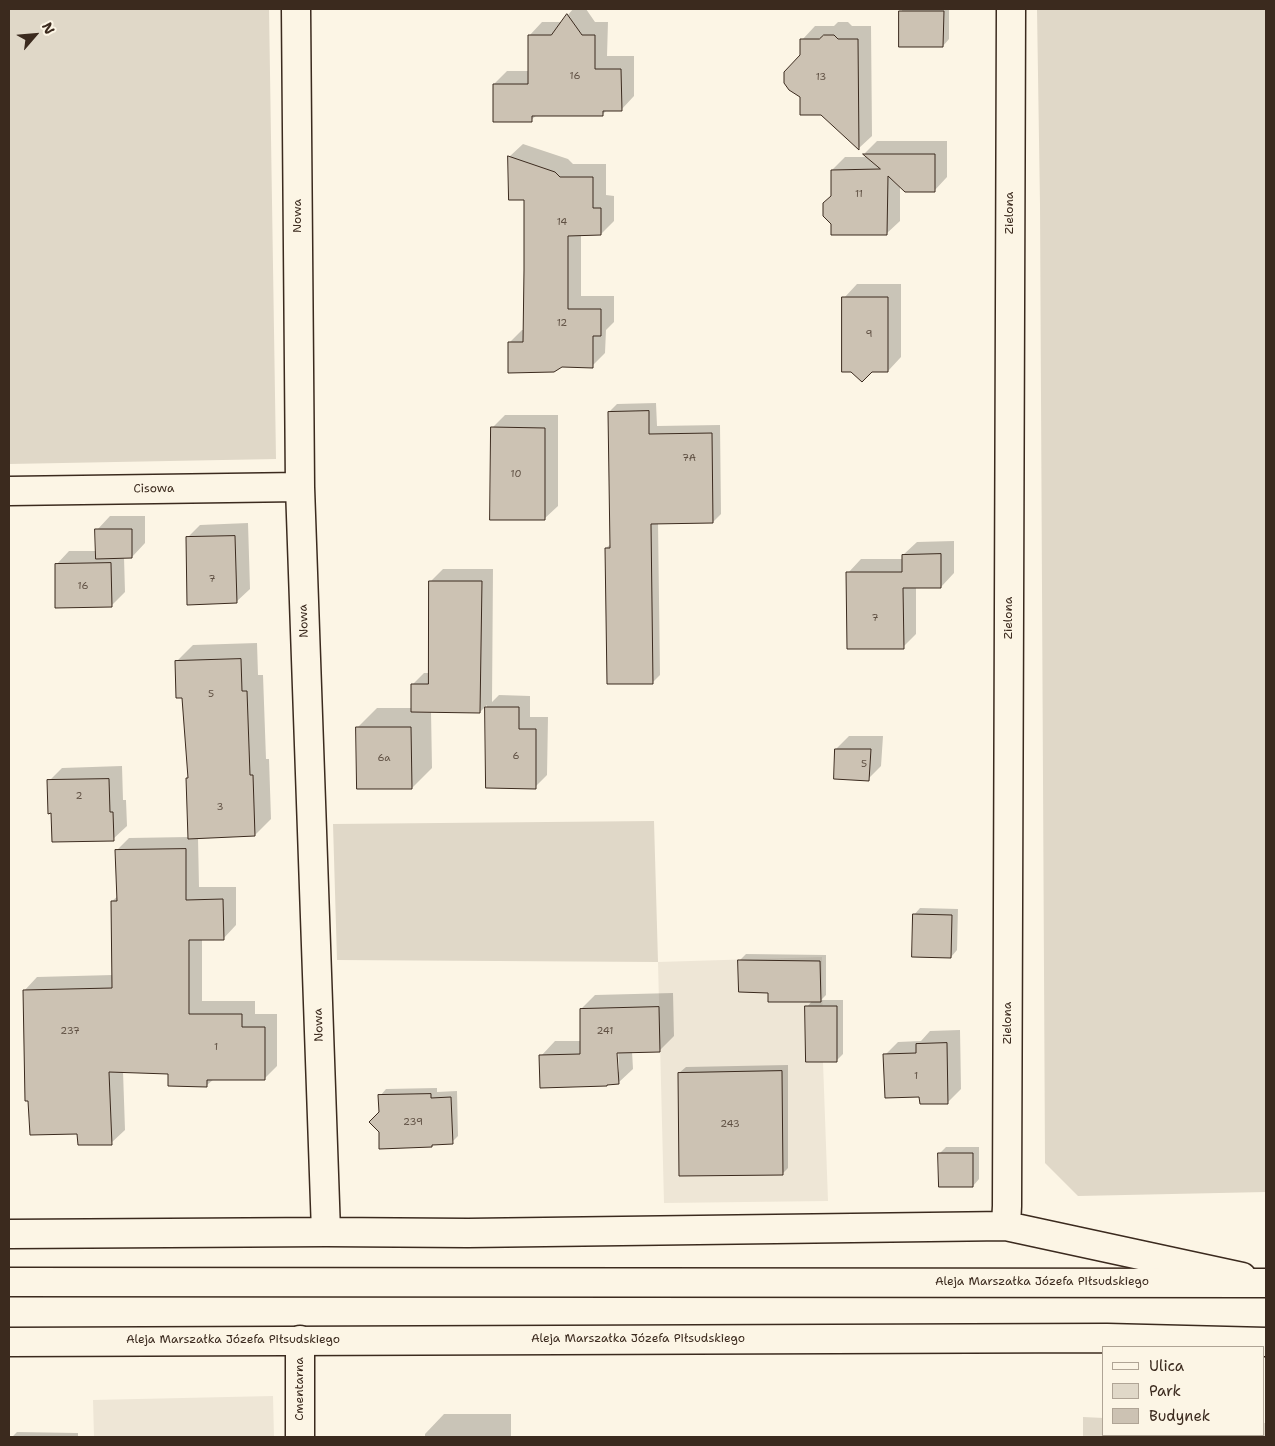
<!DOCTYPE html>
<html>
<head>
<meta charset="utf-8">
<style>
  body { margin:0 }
  #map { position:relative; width:1275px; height:1446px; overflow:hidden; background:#fcf5e5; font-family:"Shantell Sans",sans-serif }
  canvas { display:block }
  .frame { position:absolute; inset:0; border:10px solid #3b2a1e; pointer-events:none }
  .legend { position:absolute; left:1102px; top:1346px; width:162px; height:90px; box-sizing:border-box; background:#fcf5e5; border:1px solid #afa495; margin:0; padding:6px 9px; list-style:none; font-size:15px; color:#3b2a1e }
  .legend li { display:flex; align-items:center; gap:10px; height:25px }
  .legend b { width:25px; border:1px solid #afa495 }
  .north { position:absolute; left:10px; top:10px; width:50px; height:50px; -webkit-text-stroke:4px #fcf5e5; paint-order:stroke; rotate:63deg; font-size:14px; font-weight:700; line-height:20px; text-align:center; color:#3b2a1e }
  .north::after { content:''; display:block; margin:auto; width:18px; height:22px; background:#3b2a1e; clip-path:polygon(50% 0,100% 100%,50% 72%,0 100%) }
</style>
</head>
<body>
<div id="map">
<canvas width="1275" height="1446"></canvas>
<div class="frame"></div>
<ul class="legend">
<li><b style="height:6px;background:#fcf5e5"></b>Ulica</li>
<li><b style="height:14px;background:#e0d8c8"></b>Park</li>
<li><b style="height:14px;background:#ccc2b3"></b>Budynek</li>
</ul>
<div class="north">N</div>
</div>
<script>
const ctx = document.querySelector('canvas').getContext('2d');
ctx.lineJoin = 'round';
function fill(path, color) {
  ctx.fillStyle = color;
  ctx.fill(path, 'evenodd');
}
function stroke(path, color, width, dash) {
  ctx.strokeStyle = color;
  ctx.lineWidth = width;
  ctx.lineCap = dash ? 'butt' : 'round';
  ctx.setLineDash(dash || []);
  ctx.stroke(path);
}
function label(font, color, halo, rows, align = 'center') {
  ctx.font = font + ' "Shantell Sans",sans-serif';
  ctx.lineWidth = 4;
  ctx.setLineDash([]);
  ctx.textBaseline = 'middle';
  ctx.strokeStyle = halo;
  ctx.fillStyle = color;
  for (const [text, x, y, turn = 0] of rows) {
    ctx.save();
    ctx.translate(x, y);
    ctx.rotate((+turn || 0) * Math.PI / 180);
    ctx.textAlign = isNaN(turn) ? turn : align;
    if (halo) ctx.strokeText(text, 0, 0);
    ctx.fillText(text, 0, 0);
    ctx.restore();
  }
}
fill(new Path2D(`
  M 822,957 L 823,1062 L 828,1201 L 664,1203 L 658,962 Z
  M 273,1396 L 274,1437 L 94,1437 L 93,1400 Z`), '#eee6d6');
fill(new Path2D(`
  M 9,9 L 269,9 L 276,459 L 9,464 Z
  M 1037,9 L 1266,9 L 1266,1192 L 1078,1196 L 1045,1163 L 1040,205 Z
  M 654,821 L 658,962 L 337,960 L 333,824 Z
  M 1083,1417 L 1104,1418 L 1104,1435 L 1264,1435 L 1264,1423 L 1266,1423 L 1266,1437 L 1083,1437 Z`), '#e0d8c8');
fill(new Path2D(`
  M 573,9 L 586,9 L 595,22 L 608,22 L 607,56 L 634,56 L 634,96 L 621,110 L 607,110 L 602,115 L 537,115 L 531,120 L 494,84 L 507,71 L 529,71 L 529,36 L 542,22 L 562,22 Z
  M 903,9 L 949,9 L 949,39 L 943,46 L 901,12 Z
  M 838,22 L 848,22 L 852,26 L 871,26 L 872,136 L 859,148 L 801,56 L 802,40 L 815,26 L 834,26 Z
  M 877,141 L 947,141 L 947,177 L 934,191 L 900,186 L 900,221 L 886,234 L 832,196 L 832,170 L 845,157 L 868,157 L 865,153 Z
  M 523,144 L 568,159 L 573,164 L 606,164 L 606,195 L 614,196 L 614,221 L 601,234 L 581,234 L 581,296 L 614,296 L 614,322 L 606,330 L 605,353 L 592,366 L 509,343 L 522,330 L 524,330 L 525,199 L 509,157 Z
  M 857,284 L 901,284 L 901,357 L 888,371 L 844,298 Z
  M 656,403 L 657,426 L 720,425 L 721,514 L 713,522 L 658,522 L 660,675 L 652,683 L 606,548 L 611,544 L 609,412 L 617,404 Z
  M 505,415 L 558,415 L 558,506 L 544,519 L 492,428 Z
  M 110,516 L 145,516 L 145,543 L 132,557 L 124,557 L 125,592 L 111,606 L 56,565 L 69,551 L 97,551 L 97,530 Z
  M 248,523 L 250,589 L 236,602 L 187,538 L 200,525 Z
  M 954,541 L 954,573 L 941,587 L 916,587 L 916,634 L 903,647 L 848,573 L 861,559 L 903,559 L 903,555 L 917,542 Z
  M 443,569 L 493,569 L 492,702 L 499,695 L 530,696 L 530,717 L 548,717 L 547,775 L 535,787 L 487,787 L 487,705 L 480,712 L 431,711 L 432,768 L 412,788 L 357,728 L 377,708 L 413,708 L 412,685 L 424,673 L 429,673 L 431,581 Z
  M 257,643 L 258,675 L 263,675 L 266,759 L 269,759 L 271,819 L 255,835 L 198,837 L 199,887 L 236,887 L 236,925 L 223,939 L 202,939 L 202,1001 L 255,1001 L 255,1014 L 277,1014 L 277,1066 L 264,1079 L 214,1079 L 207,1085 L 169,1072 L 123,1071 L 125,1130 L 111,1143 L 78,1133 L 24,991 L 37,977 L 113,975 L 112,901 L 118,896 L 116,851 L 129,838 L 189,837 L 187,779 L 189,777 L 184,696 L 176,662 L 193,645 Z
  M 849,736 L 883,736 L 881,766 L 868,779 L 836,749 Z
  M 122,766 L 123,800 L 126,800 L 127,826 L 113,839 L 49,781 L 62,768 Z
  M 920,908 L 958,909 L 957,950 L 951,957 L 914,915 Z
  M 746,954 L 826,955 L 826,995 L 821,1000 L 843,1000 L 843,1054 L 837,1060 L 807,1007 L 812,1001 L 770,991 L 739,961 Z
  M 673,993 L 674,1036 L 659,1051 L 632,1051 L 633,1069 L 618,1083 L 541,1056 L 555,1041 L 581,1041 L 581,1009 L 595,995 ZM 615,1047 L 618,1047 L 619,1072 L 617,1072 Z
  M 960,1030 L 961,1089 L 948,1102 L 921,1096 L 885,1055 L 898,1042 L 921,1041 L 930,1031 Z
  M 788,1065 L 788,1168 L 782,1174 L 679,1073 L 686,1067 Z
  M 437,1088 L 437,1092 L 457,1091 L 458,1136 L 452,1142 L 434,1143 L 432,1146 L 380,1112 L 380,1096 L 386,1089 Z
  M 946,1147 L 979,1147 L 979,1179 L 973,1186 L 940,1153 Z
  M 444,1414 L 511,1414 L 511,1437 L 425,1437 L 425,1434 Z
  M 17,1432 L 78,1433 L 78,1437 L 12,1437 Z`), '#0003');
const building = new Path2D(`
  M 899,11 L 944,11 L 943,47 L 899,47 Z
  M 567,14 L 582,35 L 595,35 L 595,69 L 621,69 L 622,111 L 603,111 L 603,116 L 532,116 L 532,122 L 493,122 L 493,84 L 528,84 L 528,35 L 551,35 Z
  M 824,35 L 834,35 L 838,39 L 858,39 L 859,150 L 821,115 L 800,115 L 800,97 L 789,90 L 784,83 L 784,72 L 800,55 L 800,39 L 819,39 Z
  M 863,154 L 935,154 L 935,192 L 905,192 L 888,176 L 887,235 L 831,235 L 831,224 L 823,216 L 823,203 L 831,196 L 831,170 L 880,169 Z
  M 508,156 L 555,172 L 560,177 L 593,177 L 593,208 L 601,208 L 601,235 L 568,236 L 568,309 L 601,309 L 601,336 L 593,336 L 593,368 L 562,367 L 554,372 L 508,373 L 508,342 L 523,342 L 524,270 L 524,200 L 509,200 Z
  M 842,297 L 888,297 L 888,372 L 872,372 L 862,382 L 851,372 L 842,372 Z
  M 649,411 L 649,434 L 712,433 L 713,523 L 651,524 L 653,684 L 607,684 L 605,548 L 610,548 L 608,412 Z
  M 491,427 L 545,428 L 545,520 L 490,520 Z
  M 95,529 L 132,529 L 132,558 L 96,559 Z
  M 235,536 L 237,603 L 187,605 L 186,537 Z
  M 941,554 L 941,588 L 903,588 L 904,649 L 847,649 L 846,572 L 902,572 L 902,555 Z
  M 111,563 L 112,607 L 55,608 L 55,564 Z
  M 429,581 L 482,581 L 480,713 L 411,712 L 411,684 L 428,684 Z
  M 241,659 L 242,691 L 247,691 L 250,775 L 253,775 L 255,836 L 188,839 L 186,778 L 188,778 L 182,698 L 176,698 L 175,661 Z
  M 485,707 L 519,707 L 519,729 L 536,729 L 536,789 L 486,788 Z
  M 356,727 L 411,727 L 412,789 L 357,789 Z
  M 835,749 L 871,749 L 869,781 L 834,779 Z
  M 109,779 L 110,812 L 113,812 L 114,841 L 52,842 L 51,813 L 48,814 L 47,780 Z
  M 186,849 L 186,900 L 223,899 L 224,940 L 189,940 L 189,1014 L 242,1014 L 242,1027 L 265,1027 L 265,1080 L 207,1080 L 207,1087 L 168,1086 L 168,1074 L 109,1072 L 112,1145 L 78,1145 L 77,1134 L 30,1135 L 28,1101 L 25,1101 L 23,990 L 112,988 L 111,901 L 117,901 L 115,850 Z
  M 913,914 L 952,915 L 951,958 L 912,957 Z
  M 738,960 L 820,961 L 821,1002 L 768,1002 L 768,993 L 739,992 Z
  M 805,1006 L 837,1006 L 837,1062 L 806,1062 Z
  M 659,1007 L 660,1052 L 617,1053 L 619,1084 L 607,1085 L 607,1086 L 540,1088 L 539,1055 L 580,1054 L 580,1009 Z
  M 947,1043 L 948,1104 L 920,1104 L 919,1097 L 885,1098 L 883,1054 L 916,1053 L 916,1044 Z
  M 782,1071 L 783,1175 L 679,1176 L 678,1073 Z
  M 431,1094 L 431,1098 L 451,1097 L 453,1144 L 432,1145 L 432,1147 L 379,1149 L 379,1132 L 369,1122 L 379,1112 L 378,1095 Z
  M 938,1153 L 973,1153 L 973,1187 L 939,1187 Z`);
fill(building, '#ccc2b3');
stroke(building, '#3b2a1e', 1);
const street = new Path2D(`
  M 296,9 L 300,487 L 326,1232
  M 9,491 L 300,487
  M 1006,1226 L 1007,1206 L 1011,9
  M 9,1234 L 326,1232 L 468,1233 L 1006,1226 L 1242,1277
  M 300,1340 L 300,1437`);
const secondary = new Path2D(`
  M 9,1282 L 1266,1283
  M 9,1342 L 1107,1338 L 1266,1342`);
stroke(street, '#3b2a1e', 31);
stroke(secondary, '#3b2a1e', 31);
stroke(street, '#fcf5e5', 28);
stroke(secondary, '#fcf5e5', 28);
label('10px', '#5f5043', null, [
  ["16",575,76],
  ["13",821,77],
  ["11",859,194],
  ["14",562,222],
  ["12",562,323],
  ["9",869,334],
  ["7A",689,458],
  ["10",516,474],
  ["7",212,579],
  ["16",83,586],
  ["7",875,618],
  ["5",211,694],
  ["6",516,756],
  ["6a",384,758],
  ["5",864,764],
  ["2",79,796],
  ["3",220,807],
  ["237",70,1031],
  ["241",605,1031],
  ["1",216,1047],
  ["1",916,1076],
  ["239",413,1122],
  ["243",730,1124]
]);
label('12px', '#3b2a1e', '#fcf5e5', [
  ["Zielona",1010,213,-90],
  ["Nowa",298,216,-90],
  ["Cisowa",154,489,-1],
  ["Zielona",1009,618,-90],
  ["Nowa",304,621,-92],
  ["Zielona",1008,1023,-90],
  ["Nowa",319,1025,-92],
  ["Aleja Marszałka Józefa Piłsudskiego",1042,1282],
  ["Aleja Marszałka Józefa Piłsudskiego",638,1339],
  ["Aleja Marszałka Józefa Piłsudskiego",233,1340],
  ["Cmentarna",300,1389,-90]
]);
</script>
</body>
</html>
